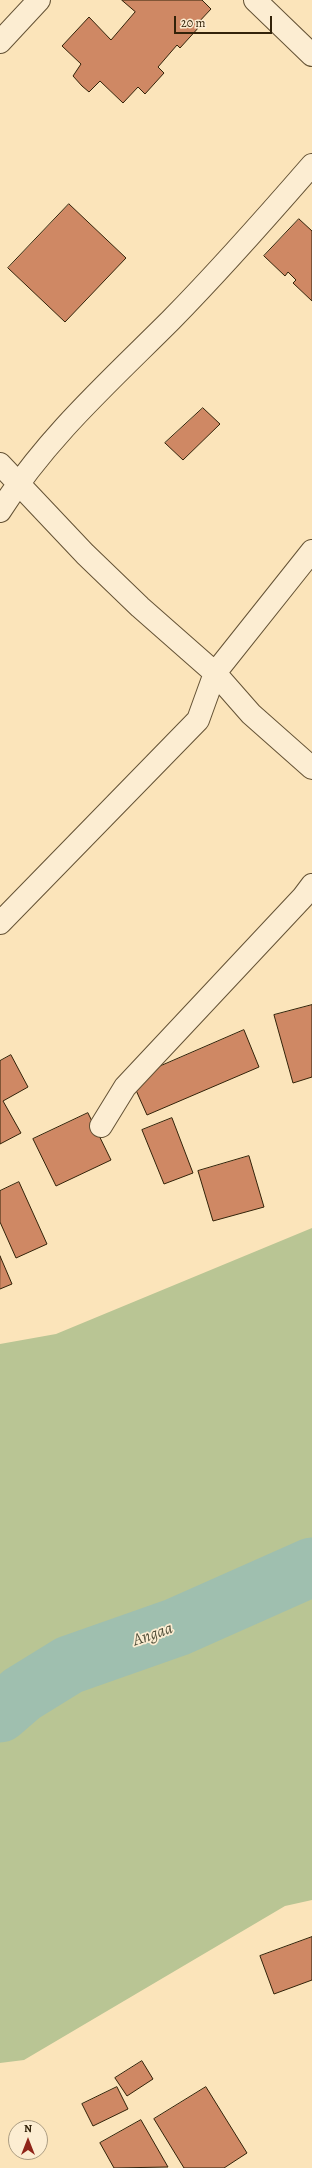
<!DOCTYPE html>
<html>
<head>
<meta charset="utf-8">
<style>
  body { margin:0 }
  #map { position:relative; width:312px; height:2168px; overflow:hidden; background:#fbe4ba; font-family:Alegreya,serif }
  canvas { display:block }
  .north { position:absolute; left:8px; top:2120px; width:40px; height:40px; box-sizing:border-box; background:#fcedd2; border:1px solid #ab9c82; border-radius:50%; rotate:0deg; font-size:11px; font-weight:700; line-height:16px; text-align:center; color:#322209 }
  .north::after { content:''; display:block; margin:auto; width:14px; height:18px; background:#8f2418; clip-path:polygon(50% 0,100% 100%,50% 72%,0 100%) }
  .scale { position:absolute; left:174px; top:16px; width:98px; height:18px; box-sizing:border-box; border:2px solid #322209; border-top:0; padding-left:5px; font-size:12px; line-height:14px; white-space:nowrap; color:#322209; -webkit-text-stroke:3px #fcedd2; paint-order:stroke }
</style>
</head>
<body>
<div id="map">
<canvas width="312" height="2168"></canvas>
<div class="north">N</div>
<div class="scale">20 m</div>
</div>
<script>
const ctx = document.querySelector('canvas').getContext('2d');
ctx.lineJoin = 'round';
function fill(path, color) {
  ctx.fillStyle = color;
  ctx.fill(path, 'evenodd');
}
function stroke(path, color, width, dash) {
  ctx.strokeStyle = color;
  ctx.lineWidth = width;
  ctx.lineCap = dash ? 'butt' : 'round';
  ctx.setLineDash(dash || []);
  ctx.stroke(path);
}
function label(font, color, halo, rows, align = 'center') {
  ctx.font = font + ' Alegreya,serif';
  ctx.lineWidth = 3.5;
  ctx.setLineDash([]);
  ctx.textBaseline = 'middle';
  ctx.strokeStyle = halo;
  ctx.fillStyle = color;
  for (const [text, x, y, turn = 0] of rows) {
    ctx.save();
    ctx.translate(x, y);
    ctx.rotate((+turn || 0) * Math.PI / 180);
    ctx.textAlign = isNaN(turn) ? turn : align;
    if (halo) ctx.strokeText(text, 0, 0);
    ctx.fillText(text, 0, 0);
    ctx.restore();
  }
}
fill(new Path2D(`
  M 312,1228 L 312,1900 L 285,1906 L 24,2060 L 0,2063 L 0,1344 L 56,1334 Z`), '#b9c594');
stroke(new Path2D(`
  M 0,1713 L 22,1694 L 69,1665 L 177,1627 L 312,1567`), '#9fbfaf', 59);
const building = new Path2D(`
  M 122,0 L 202,0 L 211,9 L 197,24 L 200,26 L 180,48 L 177,45 L 158,67 L 164,73 L 145,94 L 138,87 L 123,103 L 100,81 L 89,92 L 82,86 L 73,76 L 81,64 L 62,46 L 89,17 L 111,40 L 135,12 Z
  M 69,204 L 126,258 L 65,322 L 8,268 Z
  M 299,219 L 312,231 L 312,301 L 293,283 L 296,280 L 288,272 L 285,276 L 264,256 Z
  M 203,408 L 220,424 L 183,460 L 165,443 Z
  M 312,1005 L 312,1077 L 293,1083 L 274,1015 Z
  M 244,1030 L 259,1067 L 147,1115 L 131,1079 Z
  M 11,1055 L 28,1087 L 3,1101 L 21,1133 L 0,1144 L 0,1061 Z
  M 88,1113 L 111,1160 L 56,1186 L 33,1139 Z
  M 172,1118 L 193,1173 L 164,1184 L 142,1130 Z
  M 249,1156 L 264,1207 L 213,1221 L 198,1171 Z
  M 19,1182 L 47,1244 L 16,1258 L 0,1222 L 0,1191 Z
  M 0,1256 L 12,1284 L 0,1289 Z
  M 312,1937 L 312,1980 L 274,1994 L 260,1956 Z
  M 142,2061 L 153,2079 L 127,2096 L 115,2078 Z
  M 117,2087 L 128,2109 L 93,2126 L 82,2104 Z
  M 206,2087 L 247,2153 L 224,2168 L 184,2168 L 154,2119 Z
  M 141,2120 L 168,2167 L 114,2168 L 100,2143 Z`);
fill(building, '#cf8864');
stroke(building, '#322209', 1);
const minor = new Path2D(`
  M 255,0 L 312,55
  M 0,42 L 39,0
  M 0,464 L 85,554 L 140,607 L 215,673 L 251,714 L 312,768
  M 0,511 C 46,438 110,381 171,320 C 220,270 266,218 312,165
  M 0,923 L 198,720 L 215,673 L 312,551
  M 101,1126 L 125,1087 L 303,897 L 312,885`);
stroke(minor, '#645235', 24);
stroke(minor, '#fcedd2', 22);
label('italic 17px', '#53513b', '#fcedd2', [
  ["Angaa",153,1635,-19]
]);
</script>
</body>
</html>
